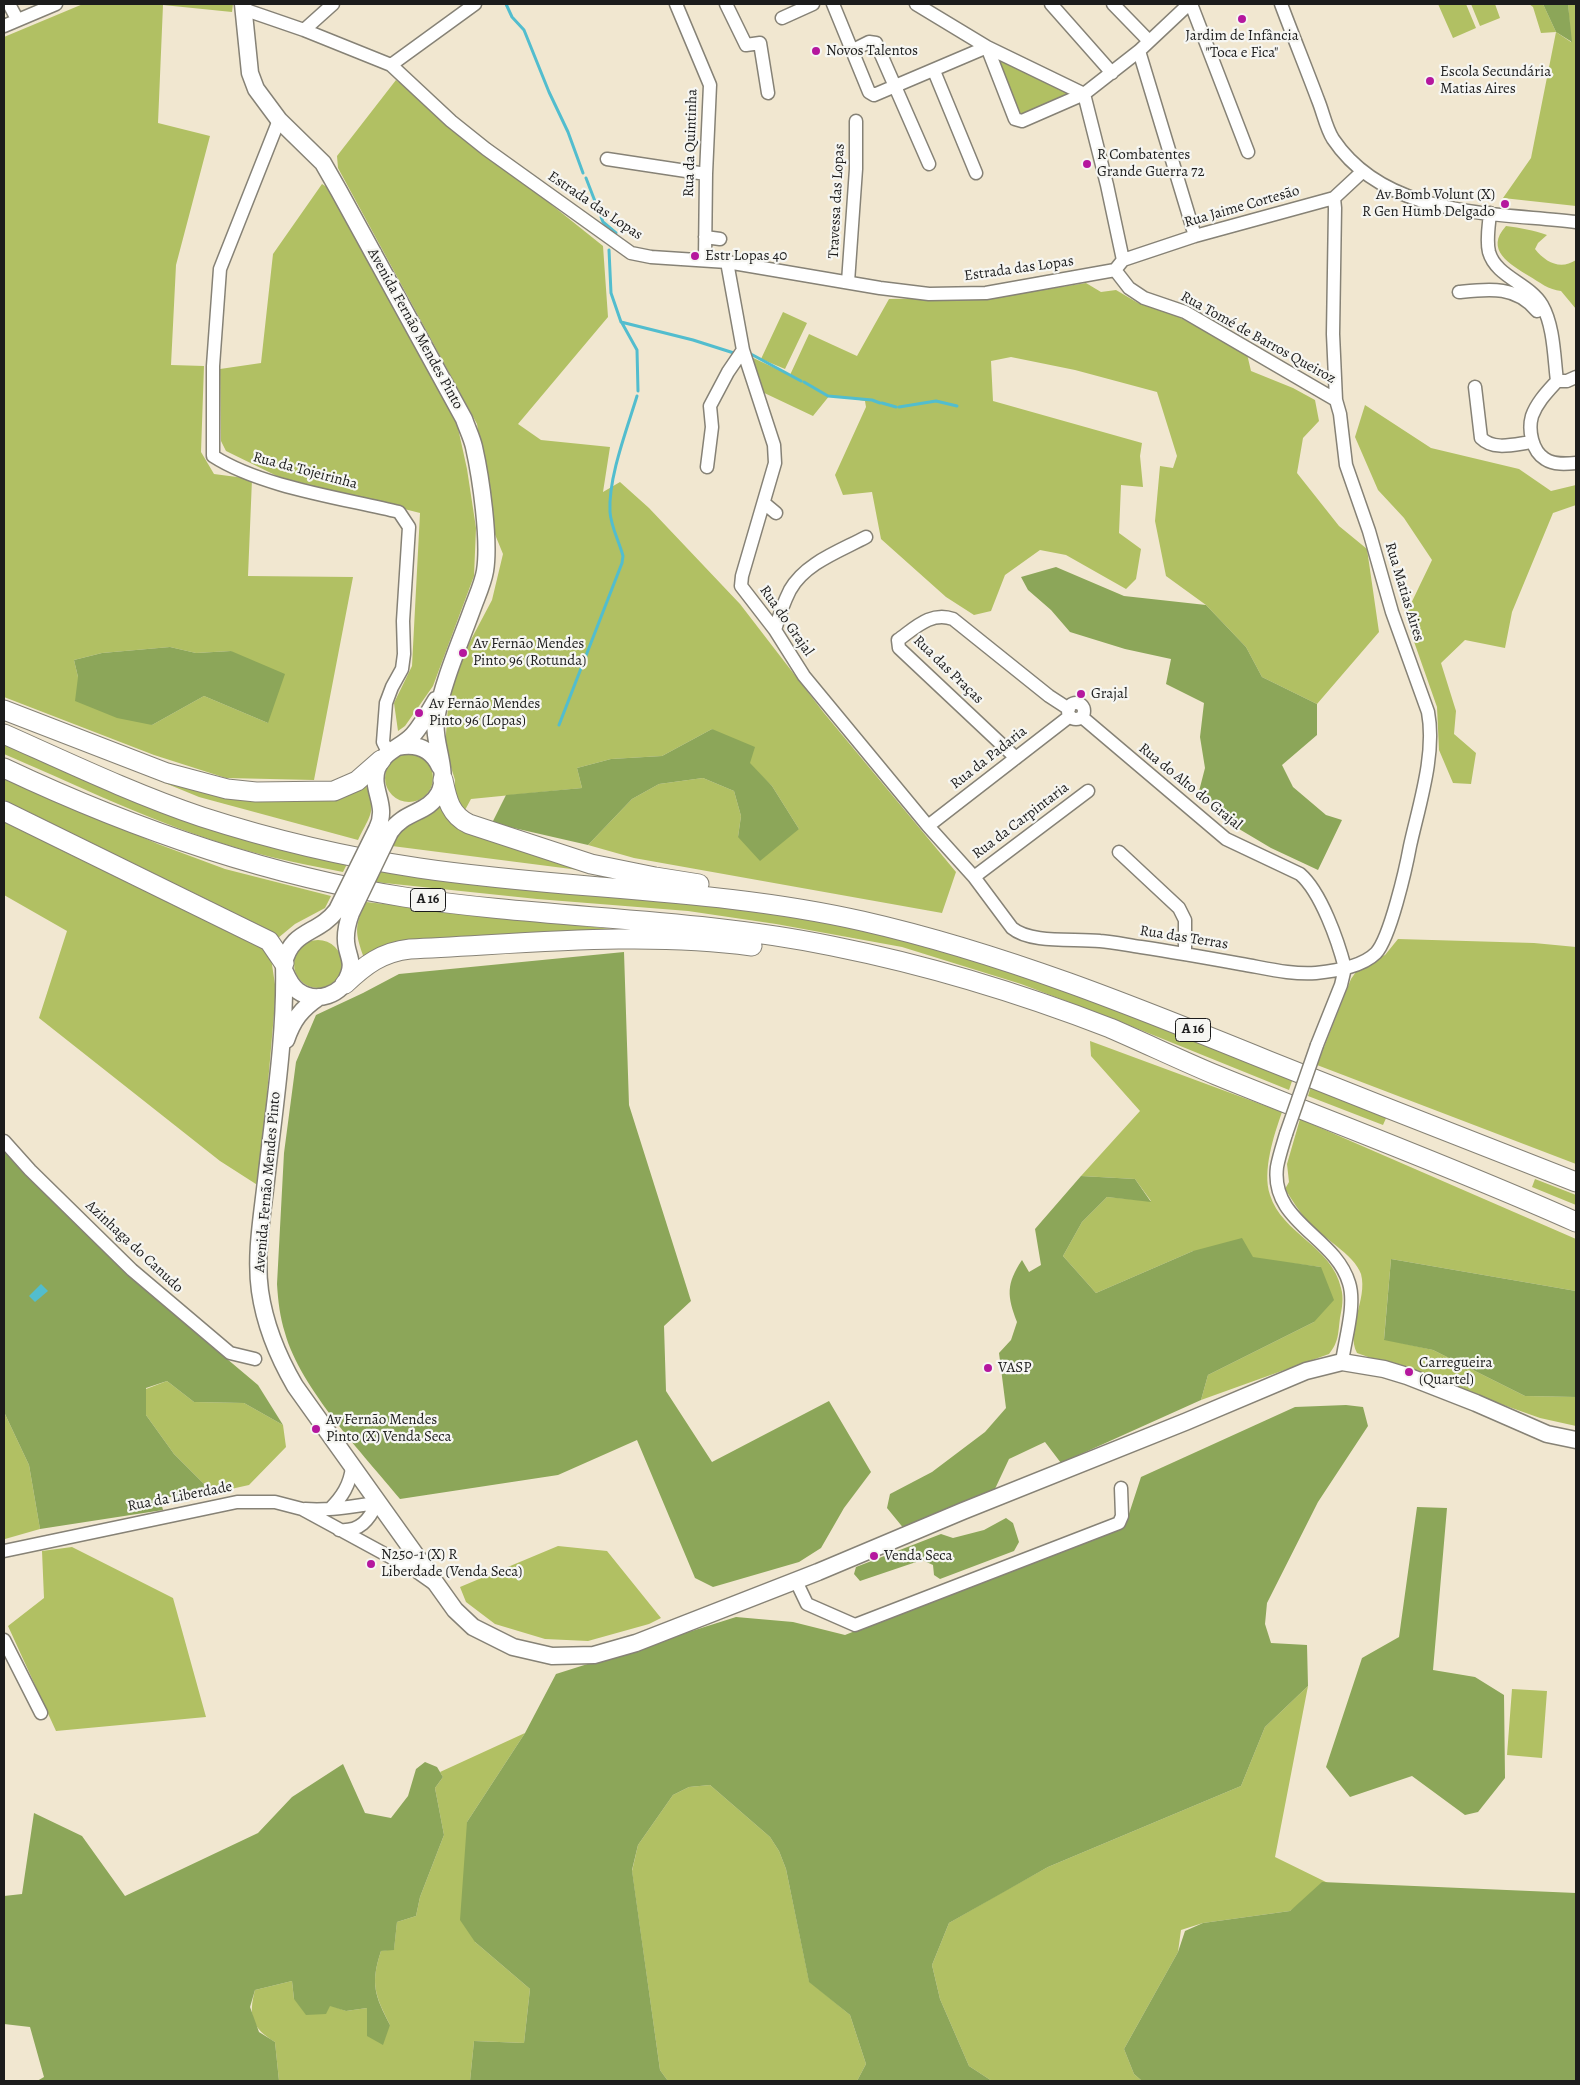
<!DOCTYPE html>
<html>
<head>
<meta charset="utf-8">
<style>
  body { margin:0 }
  #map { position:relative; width:1580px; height:2085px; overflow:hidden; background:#f1e7d0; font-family:Alegreya,serif }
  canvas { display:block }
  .frame { position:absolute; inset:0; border:5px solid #1c1c1c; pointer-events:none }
</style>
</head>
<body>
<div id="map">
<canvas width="1580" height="2085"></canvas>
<div class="frame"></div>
</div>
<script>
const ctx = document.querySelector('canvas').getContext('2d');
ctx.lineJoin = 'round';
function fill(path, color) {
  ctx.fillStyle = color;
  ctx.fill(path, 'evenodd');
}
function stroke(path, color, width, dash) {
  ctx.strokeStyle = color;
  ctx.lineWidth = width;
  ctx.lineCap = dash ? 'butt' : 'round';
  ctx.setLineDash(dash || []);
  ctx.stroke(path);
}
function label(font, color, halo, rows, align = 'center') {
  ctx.font = font + ' Alegreya,serif';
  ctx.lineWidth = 4.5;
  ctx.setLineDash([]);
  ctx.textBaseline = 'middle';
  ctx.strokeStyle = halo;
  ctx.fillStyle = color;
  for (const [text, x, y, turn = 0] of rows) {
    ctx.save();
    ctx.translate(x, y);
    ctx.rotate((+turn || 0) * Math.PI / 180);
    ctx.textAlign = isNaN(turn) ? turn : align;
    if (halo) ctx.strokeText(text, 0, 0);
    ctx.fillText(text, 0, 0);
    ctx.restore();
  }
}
fill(new Path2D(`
  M 83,4 L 233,4 L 232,12 L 163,5 L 158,123 L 210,136 L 176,265 L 171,365 L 204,366 L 201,452 L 214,474 L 252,479 L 248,576 L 353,577 L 314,780 L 226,778 L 154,755 L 4,697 L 4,37 ZM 170,647 L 196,653 L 231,651 L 268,723 L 204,696 L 152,725 L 78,677 L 74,660 L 102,653 Z
  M 1438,4 L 1466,4 L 1476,28 L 1453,38 Z
  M 1471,4 L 1495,4 L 1500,18 L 1480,26 Z
  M 1529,4 L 1543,4 L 1556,32 L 1571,42 L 1568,4 L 1576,4 L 1576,206 L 1503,198 L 1531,158 L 1556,32 L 1541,33 L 1533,7 Z
  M 994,55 L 1073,95 L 1020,117 Z
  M 396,80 L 603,246 L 608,317 L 518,424 L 541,440 L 610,447 L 603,492 L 620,482 L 649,508 L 740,604 L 824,713 L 956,872 L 942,913 L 634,858 L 588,845 L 632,799 L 659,784 L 703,778 L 734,791 L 741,816 L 738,837 L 799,829 L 772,786 L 712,729 L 662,756 L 611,759 L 577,768 L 582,788 L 471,799 L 465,810 L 454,796 L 455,780 L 445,748 L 449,692 L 465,651 L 492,600 L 503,554 L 494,532 L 477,424 L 338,168 L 337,156 Z
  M 322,184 L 330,189 L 456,419 L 467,469 L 476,528 L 474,576 L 433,686 L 405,726 L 398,731 L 394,703 L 412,666 L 420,513 L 279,477 L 226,451 L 221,441 L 220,369 L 261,363 L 273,254 Z
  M 1506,226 C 1521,228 1533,230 1547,235 L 1538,243 L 1535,249 C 1546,263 1561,270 1576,260 L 1576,309 L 1561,291 C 1549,290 1539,282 1529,276 C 1510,264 1484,250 1506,226 Z
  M 1086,283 L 1101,292 L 1116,290 L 1138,303 L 1177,316 L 1247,354 L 1251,371 L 1293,388 L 1315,400 L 1319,421 L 1303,438 L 1297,473 L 1339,526 L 1367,549 L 1379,632 L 1317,704 L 1262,677 L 1246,647 L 1206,605 L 1166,576 L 1155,521 L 1160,466 L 1173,468 L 1177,456 L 1157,392 L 1075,370 L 1011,357 L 991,361 L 993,401 L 1142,443 L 1140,456 L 1143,487 L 1121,485 L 1119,533 L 1141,549 L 1136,579 L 1126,589 L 1066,555 L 1040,550 L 1005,575 L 991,611 L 974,615 L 946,597 L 881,539 L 872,492 L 843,495 L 835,475 L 866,407 L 865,401 L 830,395 L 813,416 L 758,390 L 749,356 L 790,375 L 809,334 L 857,356 L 889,299 L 998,297 Z
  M 783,312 L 807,323 L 785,369 L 761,359 Z
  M 1365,405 L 1431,448 L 1519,469 L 1551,491 L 1576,485 L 1576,505 L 1553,513 L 1512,612 L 1505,648 L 1465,640 L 1441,663 L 1456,711 L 1454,734 L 1476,753 L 1471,784 L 1453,783 L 1439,750 L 1437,707 L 1405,616 L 1432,560 L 1404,518 L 1378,490 L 1355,437 Z
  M 29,727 L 187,784 L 365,783 C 377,812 371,813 358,840 L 199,797 Z
  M 4,741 L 348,862 L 343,872 C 296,863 248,853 203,837 C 135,814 70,782 4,754 Z
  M385 778a24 24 0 1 1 48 0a24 24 0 1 1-48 0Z
  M 4,778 L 158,844 L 225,869 L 331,896 L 325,908 L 295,924 L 278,938 L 271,931 L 4,800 Z
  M 440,805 L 577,864 L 579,870 L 392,846 L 398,834 L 409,819 L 427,816 Z
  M 4,822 L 265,950 L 271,958 L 276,991 L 259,1186 L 220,1161 L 39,1018 L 67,931 L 4,895 Z
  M 380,871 L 473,883 L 723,905 L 792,916 L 906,938 L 1010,969 L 1293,1078 L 1289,1090 L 1111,1018 L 1021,984 L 902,947 L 776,924 L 688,911 L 537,899 L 375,882 Z
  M 366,902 L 612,929 L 618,932 L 364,958 C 355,933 354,926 366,902 Z
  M 1398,939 L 1534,943 L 1576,947 L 1576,1164 L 1317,1065 L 1351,979 L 1360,966 L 1385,955 Z
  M294 964a24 24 0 1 1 48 0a24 24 0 1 1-48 0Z
  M 1090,1041 L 1282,1112 C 1274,1135 1262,1171 1270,1195 C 1282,1234 1332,1246 1341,1288 C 1344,1298 1342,1308 1340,1318 C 1338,1333 1339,1342 1329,1354 L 1201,1400 L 1208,1375 L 1314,1322 L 1321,1267 L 1193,1251 L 1096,1293 L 1063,1256 L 1082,1222 L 1107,1197 L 1151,1201 L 1135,1179 L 1081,1176 L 1140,1111 L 1091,1056 Z
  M 1311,1086 L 1387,1116 L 1383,1125 L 1308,1096 Z
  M 1300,1119 L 1576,1239 L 1576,1291 L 1391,1259 L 1384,1339 L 1433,1350 L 1525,1396 L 1576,1397 L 1576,1426 L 1540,1418 L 1357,1353 C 1345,1329 1368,1300 1361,1274 C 1355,1255 1320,1236 1307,1221 C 1299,1211 1292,1200 1285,1189 L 1289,1182 L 1287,1164 Z
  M 1535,1179 L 1576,1195 L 1576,1205 L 1532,1187 Z
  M 167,1381 L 194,1402 L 244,1403 L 283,1425 L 286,1447 L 249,1485 L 213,1493 L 174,1454 L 146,1415 L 146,1389 Z
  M 4,1412 L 29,1465 L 40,1529 L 5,1539 L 4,1538 Z
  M 558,1546 L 607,1551 L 661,1618 L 649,1624 L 588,1641 L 545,1639 L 495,1624 L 466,1602 L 460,1587 Z
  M 72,1547 L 173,1598 L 206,1717 L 56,1731 L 8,1626 L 44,1598 L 42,1551 Z
  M 1308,1686 L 1275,1857 L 1328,1883 L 1290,1911 L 1203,1923 L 1181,1930 L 1178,1952 L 1124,2049 L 1134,2074 L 1142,2081 L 992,2081 L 969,2066 L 940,1999 L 932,1965 L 949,1923 L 1001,1893 L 1048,1867 L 1241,1786 L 1265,1727 Z
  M 1512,1689 L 1547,1691 L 1542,1758 L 1507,1755 Z
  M 525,1733 L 467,1822 L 475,1942 L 530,1989 L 524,2043 L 474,2041 L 470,2081 L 279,2081 L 275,2042 C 252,2028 248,2016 255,1990 L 292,1981 L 294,1999 L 330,2005 L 346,2011 L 367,2008 L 367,2036 L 390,2025 C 375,1995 370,1984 381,1951 L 394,1949 L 397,1922 L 416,1916 L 420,1897 L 444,1835 L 435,1788 L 443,1777 L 440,1772 Z
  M 710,1785 L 770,1837 L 779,1851 L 786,1869 L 809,1981 L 850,2015 L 866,2064 L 857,2081 L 668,2081 L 660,2070 L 632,1871 L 638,1845 L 673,1795 L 689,1787 Z`), '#b1c063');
fill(new Path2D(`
  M 1543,4 L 1568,4 L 1572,42 L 1556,32 Z
  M 1056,567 L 1124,596 L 1206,605 L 1246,647 L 1262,677 L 1317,704 L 1317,735 L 1282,765 L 1293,787 L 1326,815 L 1342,820 L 1318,870 L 1271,848 L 1229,823 L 1198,795 L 1205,768 L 1200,737 L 1204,703 L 1166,684 L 1171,659 L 1125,649 L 1070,632 L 1051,610 L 1028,590 L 1021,577 Z
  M 170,647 L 196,653 L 231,651 L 285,674 L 268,723 L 204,696 L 152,725 L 117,718 L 75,701 L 78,677 L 74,660 L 102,653 Z
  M 712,729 L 755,747 L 750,763 L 772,786 L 799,829 L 760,861 L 738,837 L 741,816 L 734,791 L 703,778 L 659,784 L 632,799 L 588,845 L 492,823 L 506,795 L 582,788 L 577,768 L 611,759 L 662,756 Z
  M 624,952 L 629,1105 L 691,1301 L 664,1326 L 666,1391 L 712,1462 L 829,1401 L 871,1472 L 844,1508 L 821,1548 L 799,1562 L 713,1587 L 695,1578 L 637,1440 L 558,1475 L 400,1499 C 364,1455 300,1388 285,1333 C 280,1317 278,1301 277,1284 L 284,1153 L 296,1062 L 316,1015 L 363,993 L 399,974 Z
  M 4,1150 L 195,1332 L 258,1385 L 283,1425 L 244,1403 L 194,1402 L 167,1381 L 146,1388 L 146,1415 L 174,1454 L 213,1493 L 160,1498 L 163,1510 L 40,1529 L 29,1465 L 4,1412 Z
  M 1081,1176 L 1135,1179 L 1151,1202 L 1107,1197 L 1082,1222 L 1063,1256 L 1096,1293 L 1193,1251 L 1242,1238 L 1253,1257 L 1321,1267 L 1334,1300 L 1314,1322 L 1208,1375 L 1201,1400 L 1061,1463 L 1045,1442 L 1009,1459 L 994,1491 L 905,1530 L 887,1508 L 890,1494 L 932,1472 L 985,1432 L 1006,1408 L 999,1353 L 1011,1340 L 1017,1322 C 1007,1296 1006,1284 1022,1260 L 1029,1272 L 1041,1265 L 1035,1229 Z
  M 1391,1259 L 1576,1291 L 1576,1397 L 1525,1396 L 1433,1350 L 1384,1340 Z
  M 1346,1405 L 1363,1407 L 1368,1426 L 1318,1502 L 1267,1603 L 1265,1624 L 1271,1643 L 1307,1645 L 1308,1686 L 1265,1727 L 1241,1786 L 1048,1867 L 949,1923 L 932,1965 L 940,1999 L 969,2066 L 992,2081 L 857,2081 L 866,2064 L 850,2015 L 809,1982 L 786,1869 L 779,1851 L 770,1837 L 710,1785 L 689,1787 L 673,1795 L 638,1845 L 632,1870 L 660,2070 L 668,2081 L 470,2081 L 474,2041 L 524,2043 L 530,1989 L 475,1942 L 460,1920 L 467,1822 L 525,1733 L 556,1674 L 736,1617 L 793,1622 L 845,1635 L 1126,1523 L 1141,1477 L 1295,1407 Z
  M 1417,1507 L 1447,1508 L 1433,1670 L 1475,1677 L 1504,1695 L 1505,1778 L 1478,1812 L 1465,1815 L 1412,1776 L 1350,1797 L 1326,1767 L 1362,1658 L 1399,1637 Z
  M 1006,1518 L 1013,1523 L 1019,1542 L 1014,1551 L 940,1579 L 934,1575 L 933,1565 L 922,1560 L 860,1581 L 854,1574 L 856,1567 L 941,1534 L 953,1538 L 984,1530 Z
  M 425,1762 L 437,1767 L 443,1777 L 435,1788 L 444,1835 L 420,1897 L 416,1916 L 397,1922 L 394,1950 L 381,1951 C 370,1984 375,1996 390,2025 L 383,2045 L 367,2036 L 367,2008 L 346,2011 L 330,2006 L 326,2014 L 306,2015 L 294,1999 L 292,1981 L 255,1990 L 250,2007 L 259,2032 L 275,2042 L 279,2081 L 37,2081 L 44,2077 L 30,2027 L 4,2024 L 4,1896 L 22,1894 L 34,1813 L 82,1836 L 125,1896 L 258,1833 L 292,1797 L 343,1764 L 365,1813 L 391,1818 L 408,1796 L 416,1769 Z
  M 1322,1882 L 1576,1893 L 1576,2081 L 1142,2081 L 1134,2074 L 1124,2049 L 1178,1952 L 1185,1931 L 1203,1923 L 1290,1911 Z`), '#8ca659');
fill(new Path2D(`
  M 41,1284 L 48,1291 L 35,1302 L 29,1296 Z`), '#52bdce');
stroke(new Path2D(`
  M 506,4 L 512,17 L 524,30 L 549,92 L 568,132 L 583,173
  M 586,178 L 603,222 L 616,233
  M 609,250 L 611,293 L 621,322 L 693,340 L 737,354
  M 622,323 L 637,350 L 638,391
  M 749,353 L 801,381
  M 804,382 L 828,396 L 872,400 L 880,403
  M 882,403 L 896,407
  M 899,407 L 936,401 L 957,406
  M 559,725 L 622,563 L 623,556 C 619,541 611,527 610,512 C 608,478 627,429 637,396`), '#52bdce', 3);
const minor = new Path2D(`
  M 9,4 L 17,19
  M 676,4 L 710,85 L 706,174 L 705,259
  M 726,4 L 746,45 L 760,43 L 768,93
  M 833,4 L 869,92 L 874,95 L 987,47 L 1015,119 L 1022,121 L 1084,94 L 1139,51 L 1189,4
  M 916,4 L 987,47 L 1084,94
  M 1051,4 L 1112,73
  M 1113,4 L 1148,40
  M 1191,4 L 1248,152
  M 1281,4 C 1293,36 1306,68 1318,100 C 1323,112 1326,128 1333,139 C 1386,218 1492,212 1576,222
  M 243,9 L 304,30 L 391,65 L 451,121 L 486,149 L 631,253 L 651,257 L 727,262 L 880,288 L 929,294 L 986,293 L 1115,270 L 1123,260
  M 782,18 L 813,4
  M 4,26 L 56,4
  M 304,30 L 333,4
  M 853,50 L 869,42 L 876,43 L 929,164
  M 1139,51 L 1195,236
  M 391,65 L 475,4
  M 934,71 L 976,173
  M 1084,94 L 1107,185 L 1123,260
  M 279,120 L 220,269 L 213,366 L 213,456 C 261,487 342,498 399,512 L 409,527 L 403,621 L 404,654 L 402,669 L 392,687 L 386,703 L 383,742 L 388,752
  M 607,159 L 706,174
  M 1490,213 C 1489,225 1486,240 1489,252 C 1496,277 1529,283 1542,305 C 1554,326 1554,357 1557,381
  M 705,237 L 720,239
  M 1123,260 L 1195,236 L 1334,198 L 1362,172
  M 727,262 L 743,350 L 774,445 L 775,463 L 742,576 L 741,586 L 775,630 L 804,676 L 928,826 L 974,877 L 1012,928 C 1031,944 1075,938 1100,941 C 1113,942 1127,945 1141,947 C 1174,952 1208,958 1241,964 C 1265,968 1292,975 1316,973 C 1335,971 1362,967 1376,953 C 1390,938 1406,868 1410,846 C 1419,805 1436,754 1428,712 L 1392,612 L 1369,531 L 1346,465 L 1340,414 L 1336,400 L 1333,334 L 1335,208 L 1334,198
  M 1115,270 L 1129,288 L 1144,298 L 1185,312 L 1336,400
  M 848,282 L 856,169 L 856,121
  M 1459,292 C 1488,289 1516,285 1537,311
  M 1557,381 C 1548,391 1537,402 1532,416 C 1528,430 1532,451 1545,459 C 1554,465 1566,464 1576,463
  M 1557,381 L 1567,381 L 1576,377
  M 1475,387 L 1481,438 C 1494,451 1515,444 1532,442
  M 707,467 L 712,427 L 710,406 L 728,372 L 743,350
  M 764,503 L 776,513
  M 775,630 C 779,616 784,602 790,590 C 805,563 840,551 866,537
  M1068 711a8 8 0 1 1 16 0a8 8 0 1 1-16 0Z
  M 1082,717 L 1226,839 L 1300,874 C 1321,892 1338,941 1345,968
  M 1016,758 L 899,648 L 898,640 C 915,628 931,611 953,619 L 1049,696 L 1069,709
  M 928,826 L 1070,716
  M 1119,852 L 1179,908 L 1185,920 L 1185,954
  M 974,877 L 1088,791
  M 1317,1045 L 1341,985 L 1345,968
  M 1286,1134 C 1283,1144 1279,1156 1277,1167 C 1270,1222 1335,1236 1349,1283 C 1356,1305 1345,1339 1342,1362
  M 4,1141 L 30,1170 L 132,1270 L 230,1353 L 255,1359
  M 305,1509 C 330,1511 353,1506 377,1503
  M 330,1509 C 342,1497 350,1485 352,1467
  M 339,1530 C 360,1532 369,1520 377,1503
  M 4,1551 L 237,1502 L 275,1502 L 302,1509 L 416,1571 L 433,1583
  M 796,1581 L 807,1604 L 855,1625 L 1119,1523 L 1122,1516 L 1121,1488
  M 4,1640 L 41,1713`);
const major = new Path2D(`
  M 243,4 L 250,73 L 256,89 L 279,120 L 323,163 L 339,191 L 464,419 C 467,428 472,438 474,447 C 481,478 490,541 485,571 C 483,583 477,596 473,607 C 460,643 443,681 436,719 C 432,742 450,771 439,793 C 428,814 405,810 390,832
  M 398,747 C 417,743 432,749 440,767
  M 377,829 C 389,805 370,790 377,769 C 383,751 401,748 413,735 C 422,725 429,712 436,700
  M 337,910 C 318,935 292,929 284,963 C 286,1035 274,1109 266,1181 C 262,1217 255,1255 260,1291 C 265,1326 277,1355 295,1386 L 455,1610 L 473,1627 L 513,1647 L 552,1656 L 594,1655 L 636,1643 L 818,1572 L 963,1511 L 1185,1422 L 1306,1371 L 1342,1362 L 1384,1369 L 1407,1376 L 1476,1403 L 1547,1434 L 1576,1440
  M 285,972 C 288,979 291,986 298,991 C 316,1004 343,995 349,974 C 353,964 349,957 347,948 C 344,936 347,924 351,913
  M 286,1040 C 293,1020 301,1009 319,997`);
const highway = new Path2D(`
  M 4,710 L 167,773 L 227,789 L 256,792 L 334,791 L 357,781 L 381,760
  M 4,734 C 69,763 134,794 202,817 C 273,840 346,857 419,868 C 566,890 717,888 862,921 C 1003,953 1136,1007 1269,1061 C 1371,1102 1474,1142 1576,1182
  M 4,768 C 131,828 265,875 404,897 C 546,919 691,917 832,946 C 927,965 1020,993 1110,1028 C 1145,1043 1180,1060 1216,1075 C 1336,1124 1458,1169 1576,1222
  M 443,780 C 447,799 450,815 469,824 L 591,864 L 655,877 L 699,884
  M 4,811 L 269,941 L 284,963
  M 345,984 C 365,965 382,952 410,949 C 522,944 641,931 752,946`);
stroke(minor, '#868276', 15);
stroke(major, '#868276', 19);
stroke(highway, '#868276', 21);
stroke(minor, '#fff', 12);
stroke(major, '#fff', 16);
stroke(highway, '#fff', 19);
const minorBridge = new Path2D(`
  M 1286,1134 L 1317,1045`);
const majorBridge = new Path2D(`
  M 337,910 L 377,829
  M 351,913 L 390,832`);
stroke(minorBridge, '#868276', 15, []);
stroke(majorBridge, '#868276', 19, []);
stroke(minorBridge, '#fff', 12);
stroke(majorBridge, '#fff', 16);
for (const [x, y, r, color] of [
  [1242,19,5,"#b5179e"],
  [816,51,5,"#b5179e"],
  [1430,81,5,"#b5179e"],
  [1087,164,5,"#b5179e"],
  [1505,204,5,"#b5179e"],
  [695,256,5,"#b5179e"],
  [463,653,5,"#b5179e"],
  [1081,694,5,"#b5179e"],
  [419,713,5,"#b5179e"],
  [988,1368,5,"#b5179e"],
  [1409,1372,5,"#b5179e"],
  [316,1429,5,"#b5179e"],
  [874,1556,5,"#b5179e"],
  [371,1564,5,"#b5179e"]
]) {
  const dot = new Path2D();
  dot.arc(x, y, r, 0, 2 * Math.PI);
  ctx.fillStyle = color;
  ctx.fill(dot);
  stroke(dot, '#f6f6f2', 2);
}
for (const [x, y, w] of [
  [428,900,35],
  [1193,1030,35]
]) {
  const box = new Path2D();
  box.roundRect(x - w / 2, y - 11.5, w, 23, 4);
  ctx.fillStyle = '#f6f6f2';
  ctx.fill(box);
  stroke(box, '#1c1c1c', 1);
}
label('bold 14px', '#1c1c1c', null, [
  ["A 16",428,900],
  ["A 16",1193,1030]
]);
label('15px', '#1c1c1c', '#f6f6f2', [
  ["Jardim de Infância",1242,36,"center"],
  ["\"Toca e Fica\"",1242,53,"center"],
  ["Novos Talentos",826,51],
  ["Escola Secundária",1440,72],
  ["Matias Aires",1440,89],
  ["R Combatentes",1097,155],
  ["Grande Guerra 72",1097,172],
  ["Av Bomb Volunt (X)",1495,195,"right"],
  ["R Gen Humb Delgado",1495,212,"right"],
  ["Estr Lopas 40",705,256],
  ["Av Fernão Mendes",473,644],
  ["Pinto 96 (Rotunda)",473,661],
  ["Grajal",1091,694],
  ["Av Fernão Mendes",429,704],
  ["Pinto 96 (Lopas)",429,721],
  ["Carregueira",1419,1363],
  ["(Quartel)",1419,1380],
  ["VASP",998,1368],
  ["Av Fernão Mendes",326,1420],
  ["Pinto (X) Venda Seca",326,1437],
  ["N250-1 (X) R",381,1555],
  ["Liberdade (Venda Seca)",381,1572],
  ["Venda Seca",884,1556]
], 'left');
label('15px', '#1c1c1c', '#f6f6f2', [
  ["Rua da Quintinha",691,143,-88],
  ["Travessa das Lopas",837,201,-87],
  ["Estrada das Lopas",595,206,34],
  ["Rua Jaime Cortesão",1242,207,-16],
  ["Estrada das Lopas",1019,269,-8],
  ["Avenida Fernão Mendes Pinto",415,329,61],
  ["Rua Tomé de Barros Queiroz",1258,338,29],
  ["Rua da Tojeirinha",305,471,15],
  ["Rua Matias Aires",1404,592,73],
  ["Rua do Grajal",786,621,55],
  ["Rua das Praças",948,670,44],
  ["Rua da Padaria",989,758,-38],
  ["Rua do Alto do Grajal",1190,787,39],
  ["Rua da Carpintaria",1021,821,-37],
  ["Rua das Terras",1184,938,9],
  ["Avenida Fernão Mendes Pinto",268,1182,-85],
  ["Azinhaga do Canudo",134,1247,43],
  ["Rua da Liberdade",180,1497,-11]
]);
</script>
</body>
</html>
